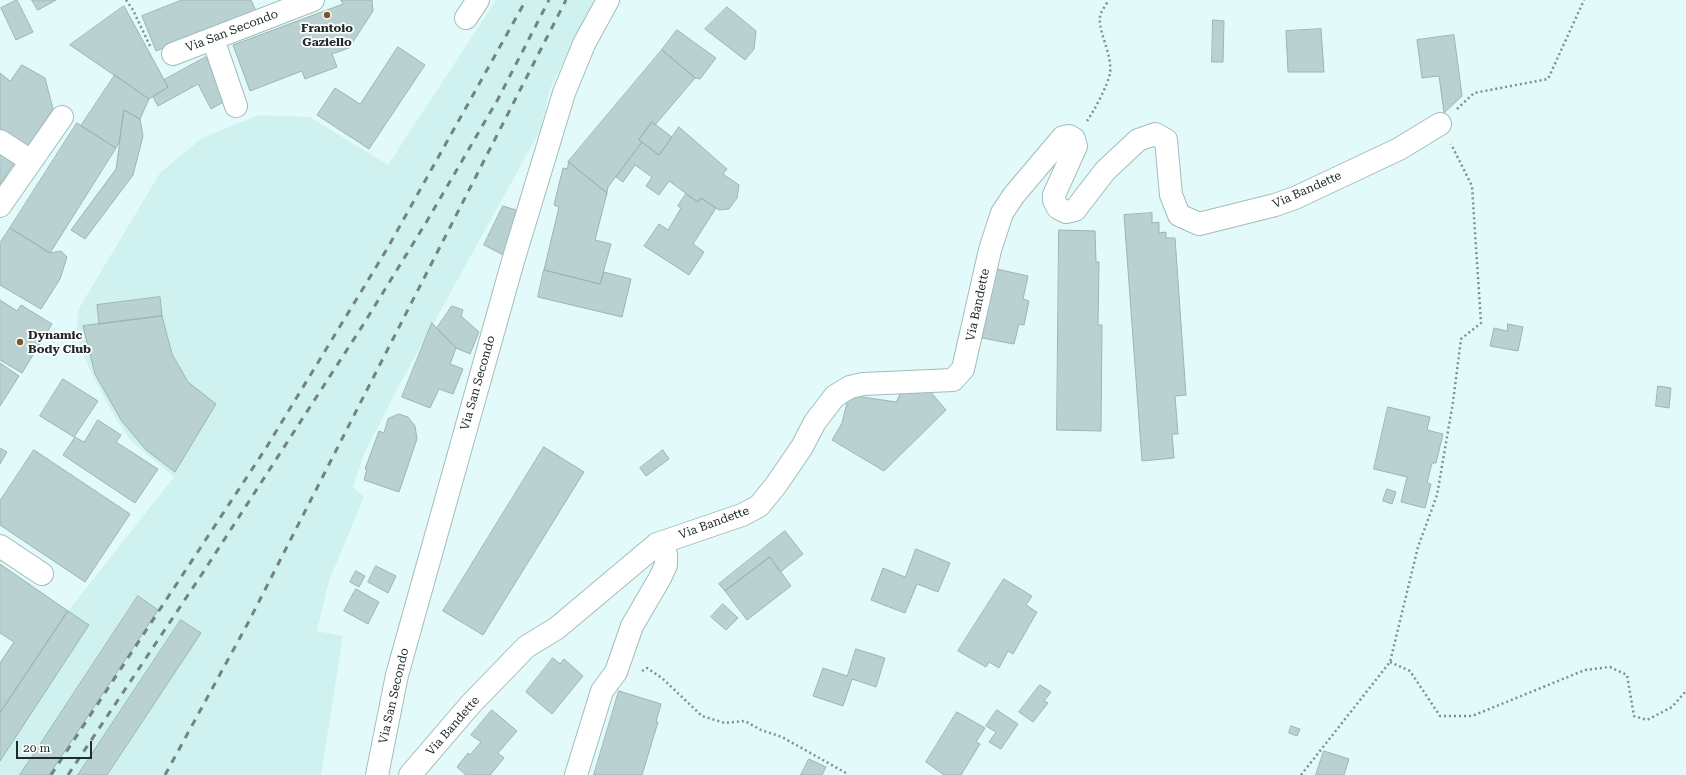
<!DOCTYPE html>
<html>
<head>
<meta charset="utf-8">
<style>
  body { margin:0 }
  #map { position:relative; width:1686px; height:775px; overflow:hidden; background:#e2fbfa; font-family:"Roboto Serif",serif }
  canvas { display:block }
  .scale { position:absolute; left:16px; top:741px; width:76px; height:18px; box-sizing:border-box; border:2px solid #212b2a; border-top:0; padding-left:5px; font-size:12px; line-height:14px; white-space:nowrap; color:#212b2a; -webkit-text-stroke:3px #fff; paint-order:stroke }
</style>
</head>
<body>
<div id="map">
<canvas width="1686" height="775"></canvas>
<div class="scale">20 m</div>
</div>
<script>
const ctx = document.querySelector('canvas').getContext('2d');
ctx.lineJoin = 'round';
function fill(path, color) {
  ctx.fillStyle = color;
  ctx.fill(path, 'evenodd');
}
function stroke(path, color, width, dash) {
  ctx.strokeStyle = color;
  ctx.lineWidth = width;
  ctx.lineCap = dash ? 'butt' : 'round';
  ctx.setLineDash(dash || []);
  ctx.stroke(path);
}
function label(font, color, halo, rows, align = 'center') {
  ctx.font = font + ' "Roboto Serif",serif';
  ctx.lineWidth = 3.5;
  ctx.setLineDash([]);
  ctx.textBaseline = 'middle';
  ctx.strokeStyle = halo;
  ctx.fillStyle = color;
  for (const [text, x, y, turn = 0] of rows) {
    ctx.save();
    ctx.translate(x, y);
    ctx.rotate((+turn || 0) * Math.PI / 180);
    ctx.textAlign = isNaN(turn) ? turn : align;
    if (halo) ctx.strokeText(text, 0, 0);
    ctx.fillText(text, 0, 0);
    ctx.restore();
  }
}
fill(new Path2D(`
  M 496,0 L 594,0 L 550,89 L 541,129 L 401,382 L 364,454 L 353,487 L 364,497 L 329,581 L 317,631 L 343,636 L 321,775 L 0,775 L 0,715 L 68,611 L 174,477 L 131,441 L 116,419 L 93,377 L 80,347 L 77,328 L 78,310 L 160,173 L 202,138 L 259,115 L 310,117 L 388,165 Z`), '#cff2f1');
const building = new Path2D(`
  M 17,0 L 33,32 L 16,40 L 1,8 Z
  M 32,0 L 56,0 L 38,10 Z
  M 182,0 L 251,0 L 256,11 L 156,51 L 142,16 Z
  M 341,0 L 372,0 L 373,11 L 349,48 L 332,54 L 337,67 L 305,79 L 302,71 L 250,91 L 233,45 L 343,4 Z
  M 124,6 L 168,87 L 149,99 L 70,45 Z
  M 727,7 L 756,31 L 754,49 L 745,60 L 705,29 Z
  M 1213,20 L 1224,21 L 1223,62 L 1212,62 Z
  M 1321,29 L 1324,72 L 1288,72 L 1286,31 Z
  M 677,30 L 716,58 L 700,79 L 695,78 L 662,50 Z
  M 1454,35 L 1462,96 L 1444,113 L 1439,76 L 1422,78 L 1417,40 Z
  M 398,47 L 425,65 L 369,149 L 317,115 L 335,88 L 360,104 Z
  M 662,50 L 695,78 L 655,125 L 652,122 L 639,140 L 642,142 L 608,187 L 607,193 L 568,162 Z
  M 206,57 L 229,99 L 211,109 L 198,84 L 158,106 L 153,97 L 168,87 L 164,80 Z
  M 22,65 L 45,78 L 53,109 L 25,151 L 0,135 L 0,73 L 10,81 Z
  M 115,75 L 149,99 L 140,119 L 124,110 L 119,143 L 116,148 L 81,126 Z
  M 124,110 L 140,119 L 143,136 L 133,175 L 85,239 L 71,230 L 116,169 Z
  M 652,122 L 672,137 L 659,155 L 639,140 Z
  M 77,123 L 116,148 L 50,253 L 10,228 Z
  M 679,127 L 727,169 L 723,174 L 739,185 L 737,198 L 729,209 L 719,210 L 701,198 L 698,202 L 669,181 L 659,195 L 646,186 L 652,177 L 635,165 L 623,182 L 616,177 L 642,142 L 659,155 Z
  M 0,148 L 17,159 L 0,184 Z
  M 569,162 L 607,193 L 595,240 L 611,244 L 600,284 L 544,270 L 559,207 L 554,205 L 563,168 L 567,169 Z
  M 686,194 L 698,202 L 701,198 L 716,208 L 693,244 L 704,252 L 689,275 L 644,246 L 659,224 L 668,230 L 681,208 L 678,206 Z
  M 503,206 L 516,210 L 505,256 L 484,245 Z
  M 1152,213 L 1152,223 L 1159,222 L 1159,233 L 1166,232 L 1166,238 L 1175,238 L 1186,395 L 1175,396 L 1178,434 L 1172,434 L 1174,458 L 1142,461 L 1124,215 Z
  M 10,228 L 50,253 L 61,251 L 67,257 L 60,279 L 41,309 L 0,285 L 0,243 Z
  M 1059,230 L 1095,231 L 1096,262 L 1099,262 L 1098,325 L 1102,325 L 1101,431 L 1057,430 Z
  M 992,268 L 1028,276 L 1023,299 L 1029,301 L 1024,325 L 1019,324 L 1014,344 L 982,338 L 991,293 Z
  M 544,270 L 600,284 L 604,272 L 631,279 L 622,317 L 538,297 Z
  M 160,297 L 162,316 L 99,324 L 97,305 Z
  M 0,300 L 17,311 L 21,305 L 52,324 L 22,373 L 0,360 Z
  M 452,306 L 463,310 L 461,316 L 479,332 L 470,354 L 456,348 L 437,328 Z
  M 162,316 L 172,354 L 188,382 L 216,404 L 175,472 L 146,450 L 121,420 L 95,374 L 83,326 Z
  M 432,323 L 456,348 L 450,364 L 463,369 L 453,394 L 439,389 L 430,408 L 402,397 Z
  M 1508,324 L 1523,327 L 1518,351 L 1490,346 L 1494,328 L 1507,331 Z
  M 0,363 L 19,376 L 0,406 Z
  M 63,379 L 98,401 L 74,437 L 40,416 Z
  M 1658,386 L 1671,388 L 1669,408 L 1656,406 Z
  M 903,388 L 928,389 L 946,410 L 884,471 L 832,440 L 842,423 L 849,395 L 896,402 Z
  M 1388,407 L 1430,417 L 1427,430 L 1443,434 L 1436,463 L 1432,463 L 1427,483 L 1431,484 L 1425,508 L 1401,502 L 1407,477 L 1374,469 Z
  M 399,414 L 408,417 L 415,426 L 417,439 L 399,492 L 364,480 L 367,469 L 365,469 L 379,431 L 384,433 L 388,419 Z
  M 98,420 L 121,435 L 116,442 L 158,469 L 135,503 L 63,455 L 75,437 L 84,442 Z
  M 544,447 L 584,472 L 483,635 L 443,611 Z
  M 0,448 L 7,452 L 0,464 Z
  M 34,450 L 130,514 L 85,582 L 0,525 L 0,501 Z
  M 663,450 L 669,459 L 646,476 L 640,468 Z
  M 1387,489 L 1396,492 L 1392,504 L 1383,501 Z
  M 785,531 L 803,554 L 780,572 L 770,557 L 725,591 L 719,584 Z
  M 916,549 L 950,563 L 938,592 L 917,584 L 905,613 L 871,600 L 883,568 L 905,577 Z
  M 770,557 L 791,586 L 747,620 L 725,591 Z
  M 0,564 L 68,611 L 0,713 L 0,663 L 14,642 L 0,633 Z
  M 376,566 L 396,576 L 388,593 L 368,582 Z
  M 356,571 L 365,576 L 359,587 L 350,582 Z
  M 1004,579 L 1032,596 L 1026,605 L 1037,612 L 1013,654 L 1008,651 L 999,668 L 989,662 L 986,667 L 958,651 Z
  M 356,589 L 379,602 L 368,624 L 344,611 Z
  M 138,596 L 158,610 L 49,775 L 20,775 Z
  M 723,604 L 738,618 L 726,630 L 711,617 Z
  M 68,611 L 89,625 L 0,761 L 0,713 Z
  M 181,620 L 201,633 L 107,775 L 78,775 Z
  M 856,649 L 885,658 L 876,687 L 852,679 L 843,706 L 813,696 L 823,668 L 847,676 Z
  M 553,658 L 560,664 L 564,659 L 583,676 L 552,714 L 526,692 Z
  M 1040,685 L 1051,692 L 1044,701 L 1048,703 L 1033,722 L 1019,712 Z
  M 619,691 L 661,704 L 656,722 L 658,722 L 642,775 L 594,775 Z
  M 492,710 L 517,731 L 498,753 L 504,758 L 490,775 L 466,775 L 457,767 L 468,753 L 470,755 L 481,742 L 471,735 Z
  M 997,710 L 1018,724 L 1001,749 L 989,742 L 996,732 L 986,726 Z
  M 957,712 L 985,728 L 976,742 L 980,744 L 961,775 L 944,775 L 926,762 Z
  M 1291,726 L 1300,729 L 1297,736 L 1289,733 Z
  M 1324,751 L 1349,759 L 1344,775 L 1316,775 Z
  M 809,759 L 826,767 L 822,775 L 801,775 Z`);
fill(building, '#b9d2d1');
stroke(building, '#9cb5b4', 1);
const minor = new Path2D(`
  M 466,18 L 478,0
  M 213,39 L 236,106
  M 173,54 L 313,0
  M 0,141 L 31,161
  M 0,206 L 62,117
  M 0,546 L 42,574
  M 377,775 L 397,675 L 513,261 L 564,93 L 584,44 L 608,0
  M 410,775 L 470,705 L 526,647 L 557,628 L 657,544 L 742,515 L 759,506 L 776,485 L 802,447 L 815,422 L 835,396 L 850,387 L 863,384 L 953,380 L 963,369 L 990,250 L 1002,213 L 1014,195 L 1063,137 L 1069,136 L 1074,139 L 1076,146 L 1054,195 L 1054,200 L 1058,208 L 1066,212 L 1075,210 L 1105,171 L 1138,140 L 1155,134 L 1166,140 L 1171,195 L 1179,215 L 1199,224 L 1275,205 L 1295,198 L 1399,149 L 1440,124
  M 576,775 L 602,691 L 616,672 L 632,626 L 660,578 L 666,565 L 666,555 L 664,548 L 657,544`);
stroke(minor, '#a3bcbb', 24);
stroke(new Path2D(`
  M 126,0 L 133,10 L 150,46
  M 1457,109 L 1474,93 L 1548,79 L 1584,0
  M 1087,121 C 1094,111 1108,85 1110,73 C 1113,54 1095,27 1101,13 C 1103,9 1106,4 1109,0
  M 1390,662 L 1410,671 L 1440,716 L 1472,716 L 1585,670 L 1610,667 L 1627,675 L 1634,716 L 1647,720 L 1672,707 L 1686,691
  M 642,671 L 647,668 L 662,678 L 702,716 L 725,723 L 745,721 L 761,730 L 782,737 L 846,773
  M 1301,775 L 1390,662 L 1418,547 L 1437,495 L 1453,402 L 1461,339 L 1481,323 L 1472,186 L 1451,144`), '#7e8f8e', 2.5, [2, 3]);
stroke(minor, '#fff', 22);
stroke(new Path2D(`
  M 51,775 L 266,448 L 387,249 L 526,0
  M 68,775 L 202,574 L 363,325 L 427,221 L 498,99 L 549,0
  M 165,775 L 248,623 L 566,0`), '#738382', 3, [7, 7]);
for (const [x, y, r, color] of [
  [327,15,4,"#78572d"],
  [20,342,4,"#78572d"]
]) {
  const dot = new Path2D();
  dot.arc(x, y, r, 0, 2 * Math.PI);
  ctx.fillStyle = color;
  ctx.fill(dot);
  stroke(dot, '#fff', 1.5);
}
label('bold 12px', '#212b2a', '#fff', [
  ["Frantoio",327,28],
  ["Gaziello",327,42],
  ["Dynamic",28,335,"left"],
  ["Body Club",28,349,"left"]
]);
label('12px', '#212b2a', '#fff', [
  ["Via San Secondo",232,31,-21],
  ["Via Bandette",1307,190,-24],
  ["Via Bandette",978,305,-78],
  ["Via San Secondo",478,383,-74],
  ["Via Bandette",714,523,-20],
  ["Via San Secondo",394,696,-77],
  ["Via Bandette",453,726,-49]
]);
</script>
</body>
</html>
